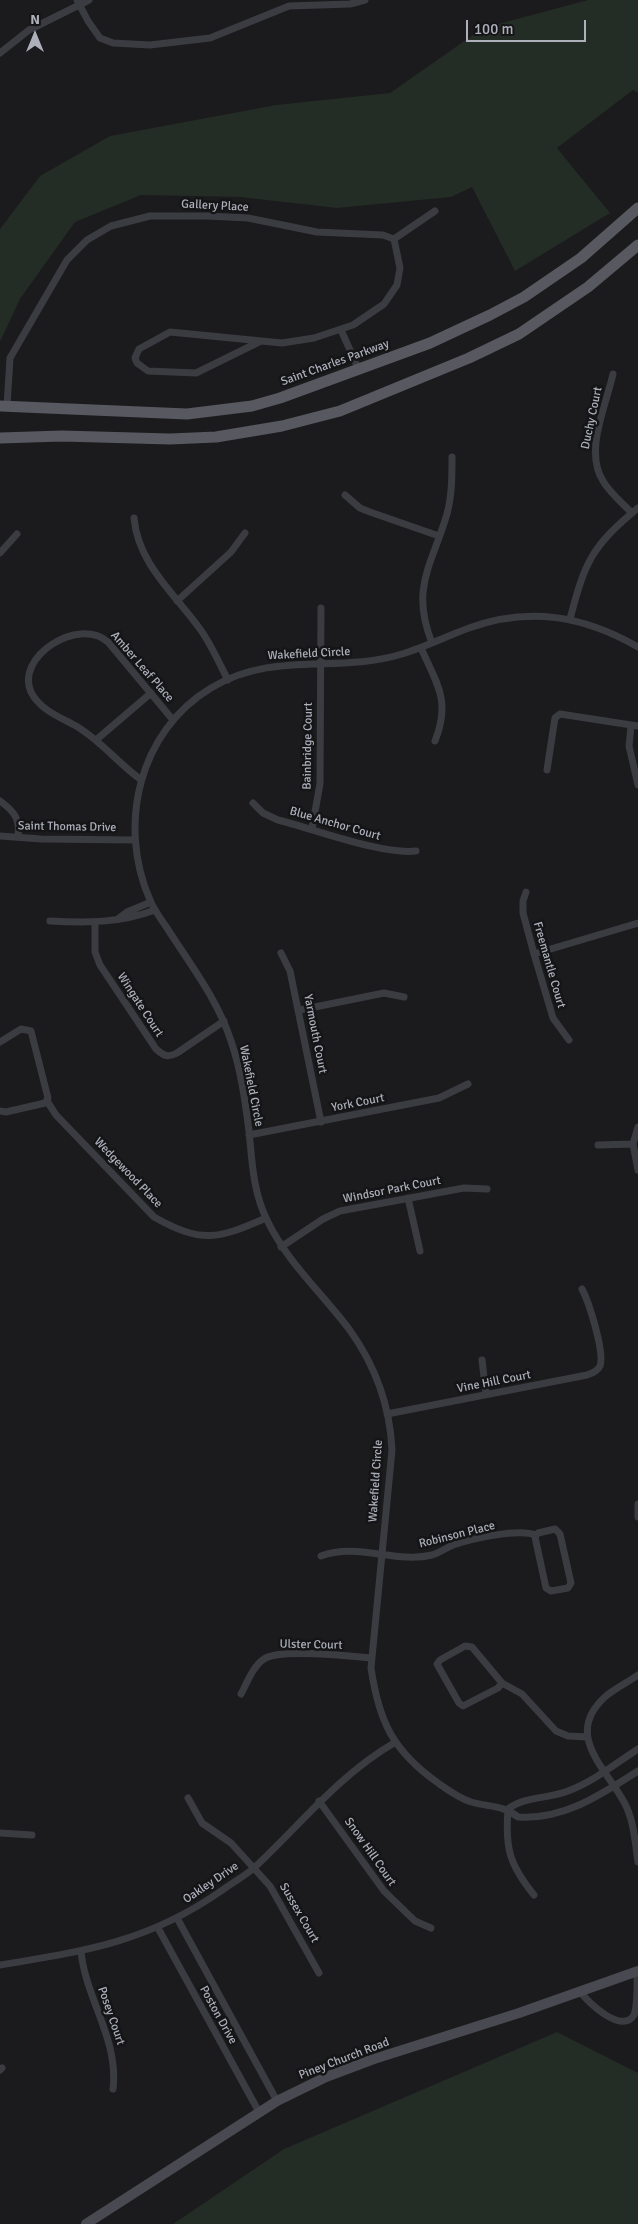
<!DOCTYPE html>
<html>
<head>
<meta charset="utf-8">
<style>
  body { margin:0 }
  #map { position:relative; width:638px; height:2224px; overflow:hidden; background:#1b1a1c; font-family:Signika,sans-serif }
  canvas { display:block }
  .north { position:absolute; left:10px; top:10px; width:50px; height:50px; -webkit-text-stroke:4px #151517; paint-order:stroke; rotate:0deg; font-size:14px; font-weight:700; line-height:20px; text-align:center; color:#adb0bb }
  .north::after { content:''; display:block; margin:auto; width:18px; height:22px; background:#adb0bb; clip-path:polygon(50% 0,100% 100%,50% 72%,0 100%) }
  .scale { position:absolute; left:466px; top:20px; width:120px; height:22px; box-sizing:border-box; border:2px solid #adb0bb; border-top:0; padding-left:6px; font-size:15px; line-height:18px; white-space:nowrap; color:#adb0bb; -webkit-text-stroke:4px #151517; paint-order:stroke }
</style>
</head>
<body>
<div id="map">
<canvas width="638" height="2224"></canvas>
<div class="north">N</div>
<div class="scale">100 m</div>
</div>
<script>
const ctx = document.querySelector('canvas').getContext('2d');
ctx.lineJoin = 'round';
function fill(path, color) {
  ctx.fillStyle = color;
  ctx.fill(path, 'evenodd');
}
function stroke(path, color, width, dash) {
  ctx.strokeStyle = color;
  ctx.lineWidth = width;
  ctx.lineCap = dash ? 'butt' : 'round';
  ctx.setLineDash(dash || []);
  ctx.stroke(path);
}
function label(font, color, halo, rows, align = 'center') {
  ctx.font = font + ' Signika,sans-serif';
  ctx.lineWidth = 5;
  ctx.setLineDash([]);
  ctx.textBaseline = 'middle';
  ctx.strokeStyle = halo;
  ctx.fillStyle = color;
  for (const [text, x, y, turn = 0] of rows) {
    ctx.save();
    ctx.translate(x, y);
    ctx.rotate((+turn || 0) * Math.PI / 180);
    ctx.textAlign = isNaN(turn) ? turn : align;
    if (halo) ctx.strokeText(text, 0, 0);
    ctx.fillText(text, 0, 0);
    ctx.restore();
  }
}
fill(new Path2D(`
  M 588,0 L 638,0 L 638,93 L 633,90 L 557,148 L 610,213 L 515,271 L 472,187 L 451,197 L 337,208 L 240,197 L 141,195 L 75,222 L 20,299 L 0,342 L 0,229 L 40,176 L 110,136 L 276,105 L 390,93 L 483,28 Z
  M 557,2032 L 638,2073 L 638,2224 L 173,2224 L 284,2149 Z`), '#242c26');
stroke(new Path2D(`
  M 77,0 L 88,21 L 100,38 L 113,43 L 150,45 L 210,38 L 289,6 L 350,4 L 365,0
  M 0,53 L 29,30 L 89,0
  M 394,239 L 435,211
  M 341,330 L 359,370
  M 613,374 C 606,406 584,451 603,481 C 610,493 622,503 632,513
  M 7,406 L 10,358 L 67,260 L 87,240 L 111,226 L 150,216 L 207,216 L 248,218 L 317,232 L 383,235 L 394,239 L 400,268 L 397,285 L 384,304 L 353,325 L 314,338 L 282,343 L 170,332 L 139,349 L 135,358 L 137,363 L 148,371 L 196,373 L 259,342
  M 345,495 L 360,508 L 370,512 L 439,536
  M 134,518 C 138,564 175,594 200,629 C 211,644 219,663 228,680
  M 0,553 L 17,534
  M 177,601 L 231,552 L 245,533
  M 570,619 C 585,561 592,546 638,508
  M 432,643 C 410,588 432,565 447,514 C 452,495 452,477 452,457
  M 638,647 C 584,616 529,606 469,628 C 447,636 425,647 402,654 C 337,674 274,650 211,688 C 139,731 117,825 150,900 C 154,910 161,919 167,928 C 190,964 218,1000 231,1041 C 241,1070 245,1100 249,1131 C 252,1161 253,1192 267,1220 C 287,1262 321,1292 349,1329 C 375,1365 390,1406 392,1450 L 371,1668 C 379,1722 393,1751 438,1783 C 448,1790 459,1798 471,1802 C 488,1807 504,1805 518,1817 C 564,1820 600,1795 638,1771
  M 421,648 C 437,684 451,701 435,741
  M 631,726 L 629,746 L 638,785
  M 96,740 L 151,693
  M 547,770 L 554,724 L 555,718 L 560,714 L 638,726
  M 140,779 C 118,763 100,740 76,726 C 60,717 40,710 31,692 C 15,657 78,616 108,642 L 173,720
  M 0,801 C 15,812 20,819 18,837
  M 253,803 L 263,813 L 278,820 C 314,829 382,855 416,851
  M 312,828 L 320,784 L 321,608
  M 0,836 L 41,839 L 134,840
  M 526,892 L 523,901 L 523,913 L 534,954 L 553,1018 L 569,1040
  M 119,918 L 127,912 L 151,902
  M 50,921 C 87,923 120,923 155,910
  M 95,923 L 95,952 L 100,965 L 156,1049 C 164,1056 168,1058 177,1053 L 224,1021
  M 281,953 L 290,971 L 321,1122
  M 534,954 L 638,923
  M 300,1010 L 384,993 L 404,997
  M 0,1042 L 21,1029 L 31,1031 L 48,1098 L 45,1103 L 6,1112 L 0,1111
  M 47,1101 L 56,1115 L 154,1217 C 202,1244 218,1239 266,1218
  M 638,1127 L 633,1144 L 638,1170
  M 249,1135 L 439,1098 L 468,1084
  M 598,1145 L 633,1144
  M 408,1198 L 420,1251
  M 281,1247 L 323,1219 L 340,1211 L 464,1188 L 487,1189
  M 482,1360 L 486,1394
  M 387,1414 L 587,1375 C 592,1373 598,1371 600,1366 C 605,1353 589,1302 582,1289
  M 638,1504 L 638,1517
  M 555,1529 L 560,1534 L 571,1583 L 568,1588 L 551,1591 L 546,1588 L 535,1537 L 538,1533 Z
  M 321,1556 C 357,1542 396,1564 432,1555 C 439,1553 446,1548 453,1545 C 471,1539 518,1528 536,1535
  M 465,1646 L 472,1647 L 502,1683 L 498,1688 L 463,1706 L 459,1703 L 437,1664 L 440,1660 Z
  M 638,1675 C 628,1682 616,1688 606,1696 C 563,1734 605,1767 624,1802 C 634,1820 635,1842 638,1862
  M 502,1683 L 522,1694 L 556,1731 L 568,1736 L 587,1737
  M 241,1694 C 247,1683 253,1666 264,1659 C 280,1648 350,1656 371,1658
  M 188,1798 L 202,1823 L 231,1843 L 270,1886 L 319,1973
  M 319,1801 L 384,1891 L 415,1921 L 431,1928
  M 508,1809 C 525,1796 548,1799 568,1791 C 594,1781 615,1764 638,1749
  M 508,1809 C 505,1848 509,1864 534,1895
  M 0,1833 L 32,1835
  M 177,1918 L 277,2101
  M 158,1928 L 259,2112
  M 81,1952 C 86,1999 119,2040 113,2089
  M 0,1965 C 85,1951 148,1942 221,1891 C 232,1883 245,1876 255,1867 C 301,1824 339,1775 394,1743
  M 580,1991 C 587,2002 622,2035 634,2015 C 638,2004 637,1983 637,1972
  M 0,2070 L 2,2068`), '#3b3c41', 7);
stroke(new Path2D(`
  M 86,2224 L 277,2101 L 326,2077 L 374,2059 L 519,2013 L 638,1971`), '#494a51', 10);
stroke(new Path2D(`
  M 0,406 L 187,414 L 252,406 L 280,398 L 430,343 L 490,315 L 524,297 L 581,258 L 638,208
  M 0,438 L 62,436 L 170,439 L 216,437 L 282,426 L 340,411 L 469,358 L 519,334 L 588,287 L 638,245`), '#575860', 11);
label('12px', '#adb0bb', '#151517', [
  ["Gallery Place",215,206,3],
  ["Saint Charles Parkway",335,363,-20],
  ["Duchy Court",592,418,-78],
  ["Wakefield Circle",309,654,-3],
  ["Amber Leaf Place",142,667,49],
  ["Bainbridge Court",308,746,-89],
  ["Blue Anchor Court",335,824,16],
  ["Saint Thomas Drive",67,827,1],
  ["Freemantle Court",549,965,74],
  ["Wingate Court",140,1005,57],
  ["Yarmouth Court",315,1034,79],
  ["Wakefield Circle",251,1086,79],
  ["York Court",358,1103,-11],
  ["Wedgewood Place",128,1173,46],
  ["Windsor Park Court",392,1190,-11],
  ["Vine Hill Court",494,1382,-11],
  ["Wakefield Circle",376,1481,-86],
  ["Robinson Place",457,1535,-14],
  ["Ulster Court",311,1645,1],
  ["Snow Hill Court",370,1852,55],
  ["Oakley Drive",211,1883,-34],
  ["Sussex Court",299,1913,60],
  ["Poston Drive",218,2015,61],
  ["Posey Court",111,2016,71],
  ["Piney Church Road",344,2059,-21]
]);
</script>
</body>
</html>
